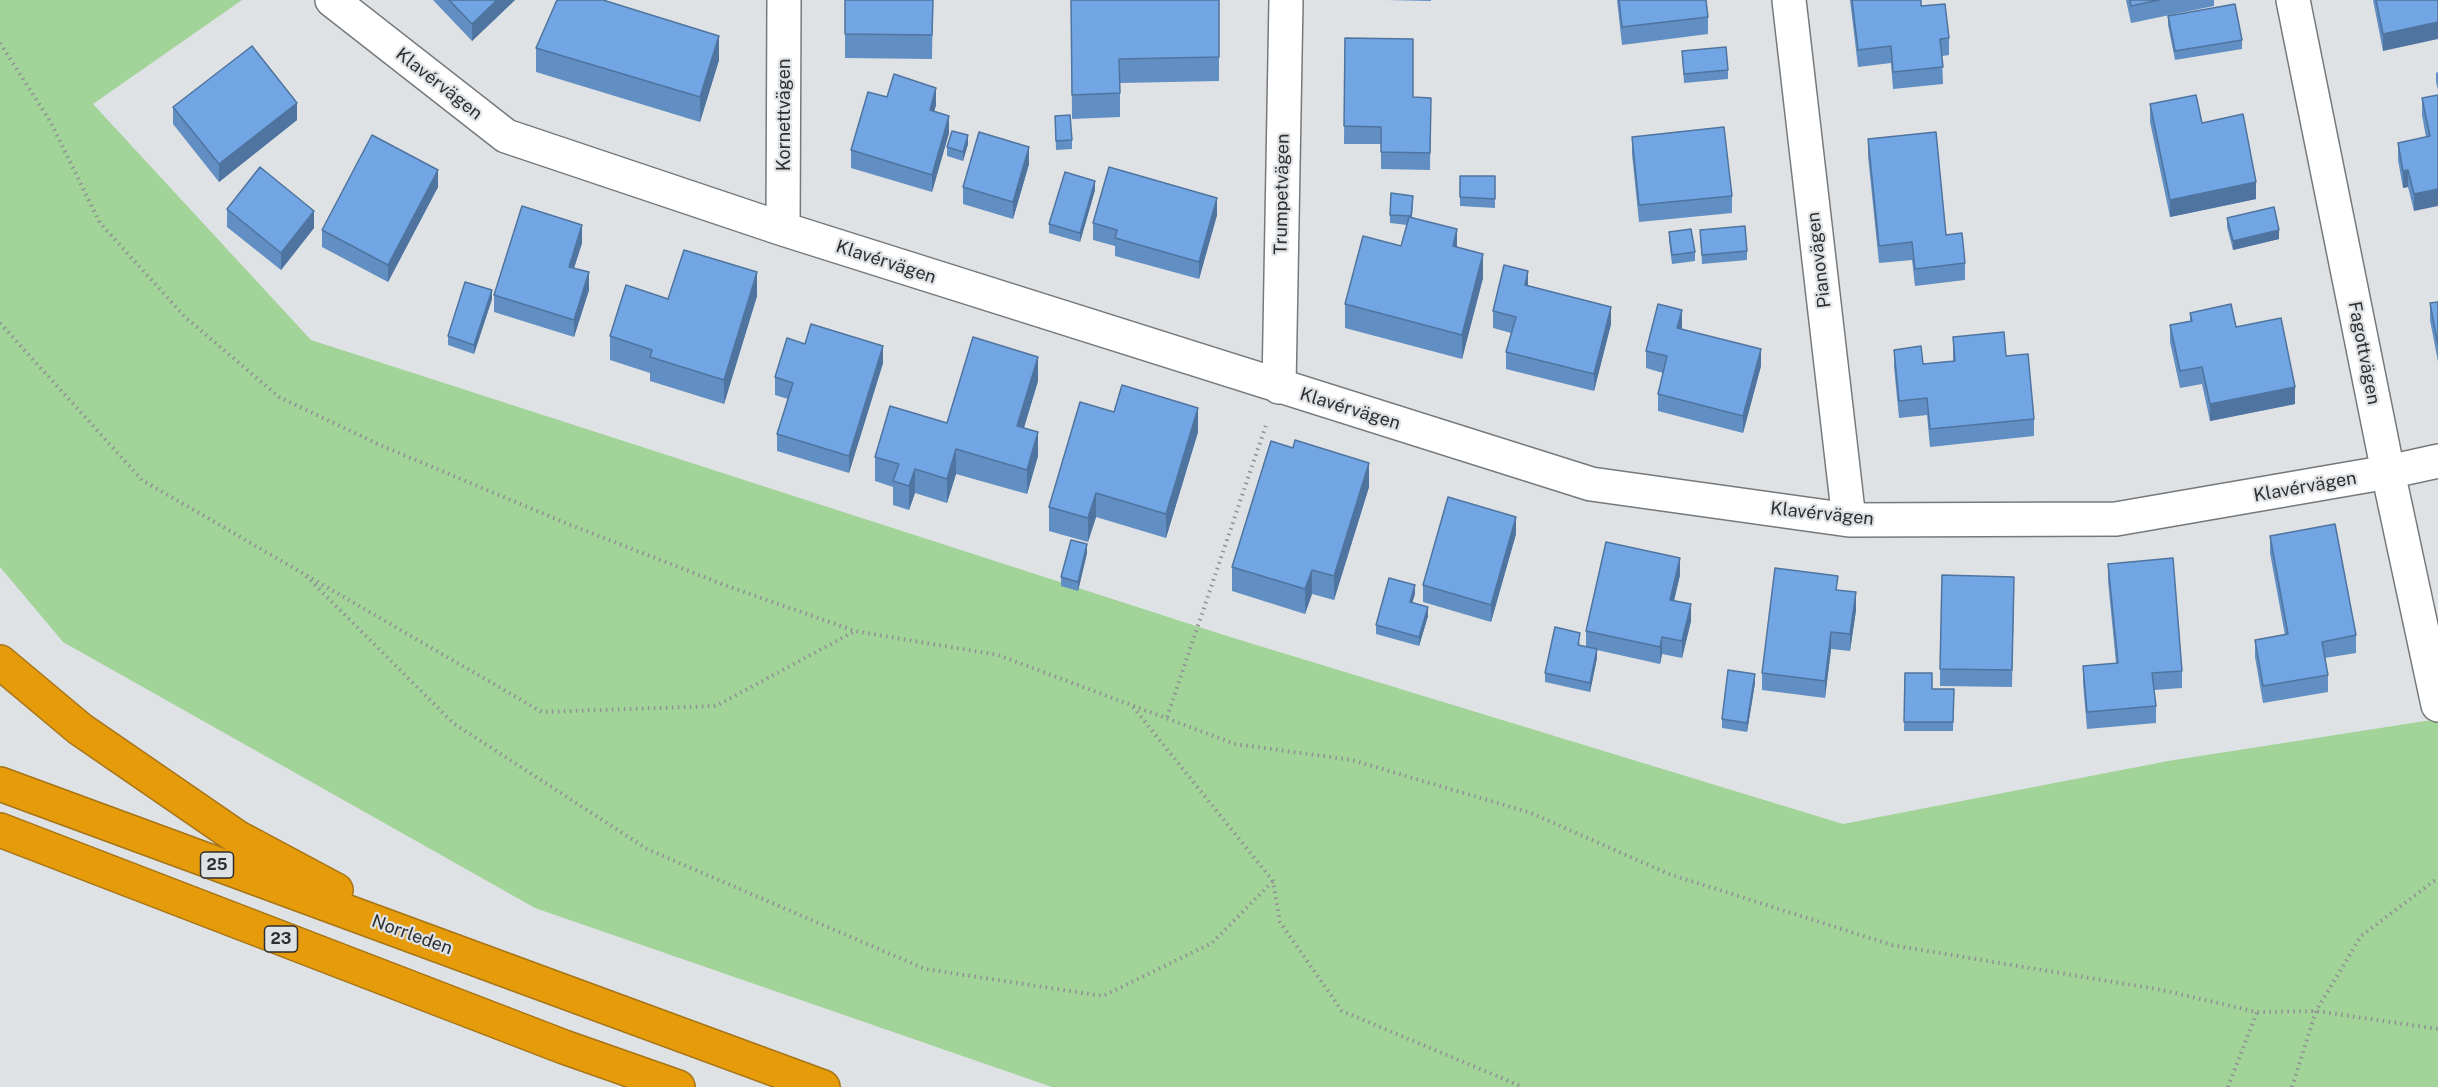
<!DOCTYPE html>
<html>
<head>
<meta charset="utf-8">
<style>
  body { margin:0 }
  canvas { display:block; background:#dfe2e5 }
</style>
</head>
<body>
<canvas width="2438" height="1087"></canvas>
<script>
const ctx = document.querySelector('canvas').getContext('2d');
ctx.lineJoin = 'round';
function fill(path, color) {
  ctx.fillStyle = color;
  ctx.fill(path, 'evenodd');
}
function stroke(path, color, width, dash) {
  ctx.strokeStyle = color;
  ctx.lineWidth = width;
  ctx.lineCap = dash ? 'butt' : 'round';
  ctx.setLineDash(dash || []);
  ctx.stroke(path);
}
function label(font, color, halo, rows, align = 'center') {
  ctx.font = font + ' "Public Sans",sans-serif';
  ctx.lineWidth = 4.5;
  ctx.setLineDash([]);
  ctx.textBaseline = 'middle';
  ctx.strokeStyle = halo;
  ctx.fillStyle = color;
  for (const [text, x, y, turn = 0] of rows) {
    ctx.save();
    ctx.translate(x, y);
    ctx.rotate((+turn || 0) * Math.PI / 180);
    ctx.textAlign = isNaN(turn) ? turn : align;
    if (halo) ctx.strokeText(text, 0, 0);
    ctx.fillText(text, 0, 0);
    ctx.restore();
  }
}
fill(new Path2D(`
  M 0,0 L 242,0 L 93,104 L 311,340 L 1227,636 L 1843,824 L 2168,761 L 2438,719 L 2438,1087 L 1052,1087 L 535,908 L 63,642 L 0,567 Z`), '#a2d398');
const street = new Path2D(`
  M 332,0 L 506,136 L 783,229 L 1591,484 L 1849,520 L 2116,519 L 2388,472 L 2438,461
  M 1789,0 L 1849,520
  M 2293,0 L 2388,472 L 2438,705
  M 783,229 L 784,0
  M 1279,387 L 1286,0`);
const highway = new Path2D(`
  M 0,662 L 80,729 L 237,837 L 336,890
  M 0,784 L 823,1087
  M 0,830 L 564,1047 L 678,1087`);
stroke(street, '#76797b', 36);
stroke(highway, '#a67518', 36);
stroke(new Path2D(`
  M 0,43 L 50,121 L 100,223 L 185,317 L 279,397 L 380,445 L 568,524 L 722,584 L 855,631 L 998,655 L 1235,744 L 1352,760 L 1531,813 L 1669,874 L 1892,945 L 2162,990 L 2257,1012 L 2316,1011 L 2438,1029
  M 0,323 L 142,480 L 542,712 L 716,706 L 855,631
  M 306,576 L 453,723 L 647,849 L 925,969 L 1103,996 L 1212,943 L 1273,881
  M 1133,707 L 1273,881 L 1280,922 L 1342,1011 L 1523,1087
  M 1167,717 L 1266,425
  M 2228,1087 L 2257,1012
  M 2292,1087 L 2316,1011 L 2361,936 L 2438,878`), '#8f9194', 4, [1.5, 4.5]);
stroke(street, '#fff', 33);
stroke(highway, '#e69b0b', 33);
fill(new Path2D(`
  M 433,0 L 515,0 L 472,41 Z
  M 845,0 L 933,0 L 932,59 L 845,58 Z
  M 1071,0 L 1219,0 L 1219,81 L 1120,83 L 1120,117 L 1072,119 Z
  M 1386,0 L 1431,0 L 1431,1 Z
  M 1617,0 L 1706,0 L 1708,17 L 1708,34 L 1622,45 Z
  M 1850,0 L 1921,0 L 1921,6 L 1949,38 L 1949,55 L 1942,56 L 1943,84 L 1893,89 L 1891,63 L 1858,67 Z
  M 2126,0 L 2214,0 L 2214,6 L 2131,23 Z
  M 2373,0 L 2438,0 L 2383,51 Z
  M 2168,16 L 2242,40 L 2242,49 L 2175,60 L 2168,25 Z
  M 1345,38 L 1413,97 L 1431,98 L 1430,170 L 1381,169 L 1381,144 L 1344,144 Z
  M 536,48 L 719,60 L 700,122 L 536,72 Z
  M 1682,51 L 1728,70 L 1728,79 L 1684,83 Z
  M 2438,72 L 2438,90 L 2436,82 L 2436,73 Z
  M 2438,95 L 2414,211 L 2408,187 L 2403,188 L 2398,160 L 2398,143 L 2426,137 L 2422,115 L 2422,98 Z
  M 887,97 L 936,105 L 934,111 L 949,133 L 932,192 L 851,168 L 851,150 Z
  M 2150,104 L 2202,123 L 2256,199 L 2170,217 L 2150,122 Z
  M 173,107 L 297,120 L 219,182 L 173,124 Z
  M 1055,116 L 1072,140 L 1072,149 L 1056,150 Z
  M 1632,137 L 1732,196 L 1732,213 L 1639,222 L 1632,154 Z
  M 1868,139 L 1946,235 L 1965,263 L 1965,280 L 1915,286 L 1912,260 L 1879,263 L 1868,156 Z
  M 968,144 L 963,161 L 947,156 L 947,147 Z
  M 1029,164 L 1013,219 L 963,204 L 963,187 Z
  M 1460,176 L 1495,176 L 1495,208 L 1460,206 Z
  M 438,187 L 388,282 L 322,247 L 322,230 Z
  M 1095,190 L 1080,242 L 1049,233 L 1049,224 Z
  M 1413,205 L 1412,217 L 1457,247 L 1483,278 L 1462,359 L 1345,328 L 1345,304 L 1401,246 L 1407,225 L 1390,223 L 1390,215 Z
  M 227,209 L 314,228 L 281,270 L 227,227 Z
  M 1217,215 L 1199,279 L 1115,256 L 1115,246 L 1093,240 L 1093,223 Z
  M 2227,218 L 2279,239 L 2233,250 L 2227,227 Z
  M 1700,230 L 1747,251 L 1747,260 L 1702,264 Z
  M 1669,232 L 1695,252 L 1695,261 L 1672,264 L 1669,241 Z
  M 582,243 L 574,268 L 589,290 L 574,337 L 494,312 L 494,295 Z
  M 1528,285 L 1611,324 L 1594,391 L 1506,369 L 1506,352 L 1511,333 L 1493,328 L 1493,311 Z
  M 757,296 L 724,404 L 650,381 L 650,373 L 610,360 L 610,336 L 668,299 Z
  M 492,299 L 474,354 L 448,345 L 448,336 Z
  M 2438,302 L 2438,362 L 2430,320 L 2430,303 Z
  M 2190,313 L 2236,327 L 2295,404 L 2210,421 L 2202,384 L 2180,388 L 2170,342 L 2170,325 L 2190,321 Z
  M 1681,329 L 1761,366 L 1743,433 L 1658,411 L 1658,394 L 1663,373 L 1646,368 L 1646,351 Z
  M 1953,337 L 2006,356 L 2034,419 L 2034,436 L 1930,447 L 1927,415 L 1899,418 L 1894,367 L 1894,350 L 1923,364 L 1953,361 Z
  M 805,344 L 883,363 L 849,473 L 777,451 L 777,434 L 788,399 L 775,395 L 775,377 Z
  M 1038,381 L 1024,428 L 1038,456 L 1027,494 L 956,474 L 947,503 L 915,493 L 909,510 L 893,505 L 893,487 L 875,481 L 875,457 Z
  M 1114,412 L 1198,432 L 1166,538 L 1096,517 L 1088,542 L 1049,531 L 1049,507 Z
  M 1369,487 L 1334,600 L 1312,594 L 1305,614 L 1232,591 L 1232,567 Z
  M 1516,534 L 1491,622 L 1423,602 L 1423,585 Z
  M 2270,536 L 2356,635 L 2356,653 L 2325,658 L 2328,675 L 2328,692 L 2263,703 L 2255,657 L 2255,640 L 2285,635 L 2270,553 Z
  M 1087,553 L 1078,591 L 1061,586 L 1061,577 Z
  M 2108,564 L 2182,671 L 2182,688 L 2154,690 L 2156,706 L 2156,723 L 2087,729 L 2083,683 L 2083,666 L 2116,663 L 2108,581 Z
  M 1680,575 L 1674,601 L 1691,621 L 1682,658 L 1662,654 L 1660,664 L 1597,650 L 1597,658 L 1590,692 L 1545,682 L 1545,673 L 1580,642 L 1579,646 L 1586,647 L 1586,631 Z
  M 1838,590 L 1856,610 L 1850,651 L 1831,649 L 1825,698 L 1762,690 L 1762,673 Z
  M 1415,594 L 1412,602 L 1428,616 L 1419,646 L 1376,634 L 1376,625 Z
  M 2014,594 L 2012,687 L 1940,686 L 1940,669 Z
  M 1905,673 L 1932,689 L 1954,689 L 1953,731 L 1904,731 Z
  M 1755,683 L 1747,732 L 1722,728 L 1722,719 Z`), '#618ec3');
fill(new Path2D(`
  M 497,0 L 515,0 L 472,41 L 472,24 Z
  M 2438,22 L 2438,39 L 2383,51 L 2383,34 Z
  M 719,36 L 719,60 L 700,122 L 700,97 Z
  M 936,88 L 936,105 L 930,127 L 930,110 Z
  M 297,103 L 297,120 L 219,182 L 219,164 Z
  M 949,116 L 949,133 L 932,192 L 932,175 Z
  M 968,135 L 968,144 L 963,161 L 963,152 Z
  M 1029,147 L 1029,164 L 1013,219 L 1013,202 Z
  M 438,170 L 438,187 L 388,282 L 388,265 Z
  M 2408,170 L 2408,187 L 2403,188 L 2403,171 Z
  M 1095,181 L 1095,190 L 1080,242 L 1080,233 Z
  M 2256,182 L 2256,199 L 2170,217 L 2170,200 Z
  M 2438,189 L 2438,206 L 2414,211 L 2414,194 Z
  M 1217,198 L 1217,215 L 1199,279 L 1199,262 Z
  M 314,211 L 314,228 L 281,270 L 281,253 Z
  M 582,225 L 582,243 L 569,284 L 569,267 Z
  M 1457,229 L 1457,254 L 1453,246 Z
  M 2279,230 L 2279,239 L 2233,250 L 2233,241 Z
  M 1483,254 L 1483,278 L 1462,359 L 1462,335 Z
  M 1528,271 L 1528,289 L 1525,285 Z
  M 589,272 L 589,290 L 574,337 L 574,320 Z
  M 757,272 L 757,296 L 724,404 L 724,380 Z
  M 492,290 L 492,299 L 474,354 L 474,345 Z
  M 1611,307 L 1611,324 L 1594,391 L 1594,374 Z
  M 1682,310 L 1682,328 L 1677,345 L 1677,328 Z
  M 883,346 L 883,363 L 849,473 L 849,456 Z
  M 1761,349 L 1761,366 L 1743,433 L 1743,416 Z
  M 1038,357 L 1038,381 L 1017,450 L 1017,426 Z
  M 2295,387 L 2295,404 L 2210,421 L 2210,404 Z
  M 1198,408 L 1198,432 L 1166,538 L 1166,514 Z
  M 1038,432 L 1038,456 L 1027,494 L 1027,470 Z
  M 956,449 L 956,474 L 947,503 L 947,479 Z
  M 1369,463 L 1369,487 L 1334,600 L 1334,576 Z
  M 915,469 L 915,493 L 909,510 L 909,486 Z
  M 1096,493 L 1096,517 L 1088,542 L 1088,518 Z
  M 1516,517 L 1516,534 L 1491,622 L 1491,605 Z
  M 1087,544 L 1087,553 L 1078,591 L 1078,582 Z
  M 1680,558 L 1680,575 L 1670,617 L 1670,600 Z
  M 1312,570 L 1312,594 L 1305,614 L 1305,589 Z
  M 1415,585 L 1415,594 L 1410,611 L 1410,602 Z
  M 1856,592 L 1856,610 L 1850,651 L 1850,634 Z
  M 1691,604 L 1691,621 L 1682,658 L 1682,641 Z
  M 1428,607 L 1428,616 L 1419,646 L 1419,637 Z
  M 1831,632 L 1831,649 L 1825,698 L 1825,681 Z
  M 1662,637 L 1662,654 L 1660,664 L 1660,647 Z
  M 1597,649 L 1597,658 L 1590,692 L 1590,683 Z
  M 1755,674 L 1755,683 L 1747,732 L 1747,723 Z`), '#4f749f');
const building = new Path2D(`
  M 449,0 L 497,0 L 472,24 Z
  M 557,0 L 603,0 L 719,36 L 700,97 L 536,48 Z
  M 845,0 L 933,0 L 932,35 L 845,34 Z
  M 1071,0 L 1219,0 L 1219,57 L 1119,59 L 1120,93 L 1072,95 Z
  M 1619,0 L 1706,0 L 1708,17 L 1622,27 Z
  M 1852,0 L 1921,0 L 1921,6 L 1945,4 L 1949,38 L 1940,39 L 1943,67 L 1893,72 L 1891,46 L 1858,50 Z
  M 2130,0 L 2159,0 L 2131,6 Z
  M 2376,0 L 2438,0 L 2438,22 L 2383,34 Z
  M 2235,4 L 2242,40 L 2175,51 L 2168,16 Z
  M 1345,38 L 1413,39 L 1413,97 L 1431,98 L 1430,153 L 1381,152 L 1381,127 L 1344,126 Z
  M 252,46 L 297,103 L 219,164 L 173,107 Z
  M 1726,47 L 1728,70 L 1684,74 L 1682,51 Z
  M 894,74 L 936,88 L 930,110 L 949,116 L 932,175 L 851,150 L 868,92 L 887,97 Z
  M 2196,95 L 2202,123 L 2243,114 L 2256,182 L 2170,200 L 2150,104 Z
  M 2438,95 L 2438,189 L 2414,194 L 2408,170 L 2403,171 L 2398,143 L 2430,136 L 2422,98 Z
  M 1070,115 L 1072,140 L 1056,141 L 1055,116 Z
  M 1724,127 L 1732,196 L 1639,205 L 1632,137 Z
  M 952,131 L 968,135 L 963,152 L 947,147 Z
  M 979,132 L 1029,147 L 1013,202 L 963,187 Z
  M 1936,132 L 1946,235 L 1962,233 L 1965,263 L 1915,269 L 1912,242 L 1879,246 L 1868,139 Z
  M 372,135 L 438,170 L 388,265 L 322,230 Z
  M 260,167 L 314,211 L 281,253 L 227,209 Z
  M 1109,167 L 1217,198 L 1199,262 L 1115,238 L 1117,230 L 1093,223 Z
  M 1065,172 L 1095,181 L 1080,233 L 1049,224 Z
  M 1460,176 L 1495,176 L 1495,199 L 1460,197 Z
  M 1391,193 L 1413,196 L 1411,216 L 1390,215 Z
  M 522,206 L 582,225 L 569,267 L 589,272 L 574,320 L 494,295 Z
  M 2274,207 L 2279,230 L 2233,241 L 2227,218 Z
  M 1409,217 L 1457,229 L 1453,246 L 1483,254 L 1462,335 L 1345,304 L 1363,236 L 1401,246 Z
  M 1745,226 L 1747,251 L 1702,255 L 1700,230 Z
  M 1691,229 L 1695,252 L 1672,255 L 1669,232 Z
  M 684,250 L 757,272 L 724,380 L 650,357 L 652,350 L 610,336 L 626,285 L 668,299 Z
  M 1504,265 L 1528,271 L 1525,285 L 1611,307 L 1594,374 L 1506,352 L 1516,317 L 1493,311 Z
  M 465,282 L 492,290 L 474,345 L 448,336 Z
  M 2438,302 L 2438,345 L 2430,303 Z
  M 1658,304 L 1682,310 L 1677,328 L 1761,349 L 1743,416 L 1658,394 L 1667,356 L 1646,351 Z
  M 2231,304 L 2236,327 L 2281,318 L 2295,387 L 2210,404 L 2202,367 L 2180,371 L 2170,325 L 2192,321 L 2190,313 Z
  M 811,324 L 883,346 L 849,456 L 777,434 L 793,383 L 775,377 L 787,338 L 805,344 Z
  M 2004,332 L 2006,356 L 2028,354 L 2034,419 L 1930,429 L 1927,398 L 1899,401 L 1894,350 L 1921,346 L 1923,364 L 1955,361 L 1953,337 Z
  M 973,337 L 1038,357 L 1017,426 L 1038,432 L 1027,470 L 956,449 L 947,479 L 915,469 L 909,486 L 893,481 L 899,464 L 875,457 L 890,406 L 947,423 Z
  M 1122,385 L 1198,408 L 1166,514 L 1096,493 L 1088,518 L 1049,507 L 1080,402 L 1114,412 Z
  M 1295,440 L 1369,463 L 1334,576 L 1312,570 L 1305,589 L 1232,567 L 1271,441 L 1293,448 Z
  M 1448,497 L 1516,517 L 1491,605 L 1423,585 Z
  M 2335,524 L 2356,635 L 2322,642 L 2328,675 L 2263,686 L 2255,640 L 2288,634 L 2270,536 Z
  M 1071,540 L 1087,544 L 1078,582 L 1061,577 Z
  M 1606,542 L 1680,558 L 1670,600 L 1691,604 L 1682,641 L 1662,637 L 1660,647 L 1586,631 Z
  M 2173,558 L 2182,671 L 2152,673 L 2156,706 L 2087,712 L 2083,666 L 2118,663 L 2108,564 Z
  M 1775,568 L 1838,576 L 1836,590 L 1856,592 L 1850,634 L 1831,632 L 1825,681 L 1762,673 Z
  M 1942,575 L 2014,577 L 2012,670 L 1940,669 Z
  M 1389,578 L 1415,585 L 1410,602 L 1428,607 L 1419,637 L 1376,625 Z
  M 1555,627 L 1580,633 L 1578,645 L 1597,649 L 1590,683 L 1545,673 Z
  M 1728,670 L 1755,674 L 1747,723 L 1722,719 Z
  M 1905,673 L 1932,673 L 1932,689 L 1954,689 L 1953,722 L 1904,722 Z`);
fill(building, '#71a5e3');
stroke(building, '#4f749f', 1.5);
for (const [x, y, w] of [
  [217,865,33],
  [281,939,33]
]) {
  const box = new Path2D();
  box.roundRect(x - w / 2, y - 13, w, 26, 4.5);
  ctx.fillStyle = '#dfe2e5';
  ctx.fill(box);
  stroke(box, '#2e2f30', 1.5);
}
label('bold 16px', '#2e2f30', null, [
  ["25",217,865],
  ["23",281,939]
]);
label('18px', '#2e2f30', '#dfe2e5', [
  ["Klavérvägen",439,84,38],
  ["Kornettvägen",784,115,-90],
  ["Trumpetvägen",1282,194,-89],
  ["Pianovägen",1819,260,-97],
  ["Klavérvägen",886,262,18],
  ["Fagottvägen",2364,353,79],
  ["Klavérvägen",1350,409,17],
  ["Klavérvägen",2305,487,-10],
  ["Klavérvägen",1822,514,6],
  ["Norrleden",412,935,20]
]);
</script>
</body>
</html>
